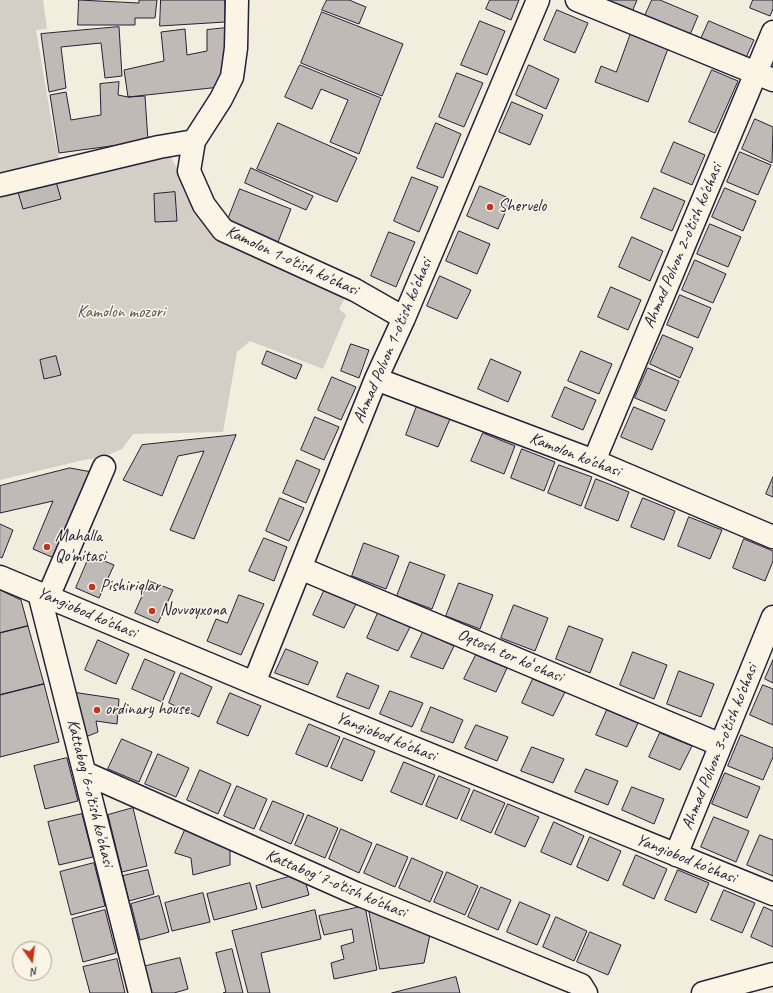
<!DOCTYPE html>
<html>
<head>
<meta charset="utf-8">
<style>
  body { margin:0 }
  #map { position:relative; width:773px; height:993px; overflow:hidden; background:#f3edde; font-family:Caveat,sans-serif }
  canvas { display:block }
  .north { position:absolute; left:12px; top:941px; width:40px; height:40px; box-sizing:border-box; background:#fcf5e5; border:1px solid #a5a1a1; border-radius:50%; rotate:166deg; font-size:11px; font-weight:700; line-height:16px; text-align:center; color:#22223b }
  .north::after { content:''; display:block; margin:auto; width:14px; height:18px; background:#c8321e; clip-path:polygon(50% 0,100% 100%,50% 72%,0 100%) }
</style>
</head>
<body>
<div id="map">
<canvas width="773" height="993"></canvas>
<div class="north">N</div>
</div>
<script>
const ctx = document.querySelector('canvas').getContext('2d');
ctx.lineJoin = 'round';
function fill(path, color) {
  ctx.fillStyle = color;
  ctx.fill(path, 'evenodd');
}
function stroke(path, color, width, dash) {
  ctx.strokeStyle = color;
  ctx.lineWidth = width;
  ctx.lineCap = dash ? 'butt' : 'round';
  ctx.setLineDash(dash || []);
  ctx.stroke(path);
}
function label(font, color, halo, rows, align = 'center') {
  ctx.font = font + ' Caveat,sans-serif';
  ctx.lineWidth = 3;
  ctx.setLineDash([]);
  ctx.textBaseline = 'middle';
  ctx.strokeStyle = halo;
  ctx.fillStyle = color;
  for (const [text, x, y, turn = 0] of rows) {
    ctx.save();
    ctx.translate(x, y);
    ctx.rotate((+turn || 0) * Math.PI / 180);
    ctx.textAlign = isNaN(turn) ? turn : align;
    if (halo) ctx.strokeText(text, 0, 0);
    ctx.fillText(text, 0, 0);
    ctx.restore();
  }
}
fill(new Path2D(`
  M 0,0 L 43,0 L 47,29 L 36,30 L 53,130 L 62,171 L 169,154 L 216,238 L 308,281 L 314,271 L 350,288 L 339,309 L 346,315 L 323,369 L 250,341 L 237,352 L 223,432 L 133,434 L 122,449 L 101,458 L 84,460 L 0,480 Z`), '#d4cfc6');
const building = new Path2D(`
  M 79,0 L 139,3 L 139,0 L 157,0 L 155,18 L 135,18 L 135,25 L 78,25 Z
  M 161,0 L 225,0 L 225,22 L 160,26 Z
  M 327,0 L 349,0 L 366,7 L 359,24 L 322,10 Z
  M 490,0 L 519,0 L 511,20 L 486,9 Z
  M 605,0 L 637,0 L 632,12 Z
  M 652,0 L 660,0 L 698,16 L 689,37 L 644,18 Z
  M 753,0 L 773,0 L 773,9 L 770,16 L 750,8 Z
  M 557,10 L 588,23 L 575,53 L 544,40 Z
  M 322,12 L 403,44 L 382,96 L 301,63 Z
  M 480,21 L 505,31 L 487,75 L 461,65 Z
  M 709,21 L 754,40 L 745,60 L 700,41 Z
  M 119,27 L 122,76 L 105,78 L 101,43 L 61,47 L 66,88 L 49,92 L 41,34 Z
  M 226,28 L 224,61 L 220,87 L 128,97 L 124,70 L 164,61 L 161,32 L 185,29 L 187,55 L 207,51 L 207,30 Z
  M 631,33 L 669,46 L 648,102 L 595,82 L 601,66 L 616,72 Z
  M 300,65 L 381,98 L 359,154 L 330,142 L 348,100 L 321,89 L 312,109 L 285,97 Z
  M 529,65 L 559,79 L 546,109 L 516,95 Z
  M 712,70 L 738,81 L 715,133 L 689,122 Z
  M 457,73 L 483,83 L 464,127 L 439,117 Z
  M 119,82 L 118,95 L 128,97 L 145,96 L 148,141 L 59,153 L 50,95 L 66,92 L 71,120 L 101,115 L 100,84 Z
  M 512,102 L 543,115 L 530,145 L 499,132 Z
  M 755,119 L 773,127 L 772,163 L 742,149 Z
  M 278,123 L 357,158 L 337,202 L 257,169 Z
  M 436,123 L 461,134 L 443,178 L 417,168 Z
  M 674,142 L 705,155 L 692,185 L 661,172 Z
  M 740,152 L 771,165 L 758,195 L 727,182 Z
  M 251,168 L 313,196 L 306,210 L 245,183 Z
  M 412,177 L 438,187 L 419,232 L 394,221 Z
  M 55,178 L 61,199 L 23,209 L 17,189 Z
  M 480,186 L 511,199 L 498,229 L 467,216 Z
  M 654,188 L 685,201 L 672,231 L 641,218 Z
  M 725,188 L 756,201 L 743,231 L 712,217 Z
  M 240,189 L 291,209 L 278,242 L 227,222 Z
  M 175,192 L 177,221 L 155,222 L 154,194 Z
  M 710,224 L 741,237 L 728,267 L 697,254 Z
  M 459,231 L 490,244 L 477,274 L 446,261 Z
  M 389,232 L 415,242 L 396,287 L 371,276 Z
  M 632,237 L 663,251 L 650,281 L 619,267 Z
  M 695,260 L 726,274 L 713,303 L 682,290 Z
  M 440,276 L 471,290 L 457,319 L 427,306 Z
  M 611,287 L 641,300 L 628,330 L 598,317 Z
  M 680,295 L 711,308 L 698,338 L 667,325 Z
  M 663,335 L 693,348 L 680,378 L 650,364 Z
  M 351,344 L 369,350 L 359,378 L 341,371 Z
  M 267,351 L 302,365 L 296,379 L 262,364 Z
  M 581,351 L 612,364 L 599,394 L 568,381 Z
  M 56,356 L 61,375 L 44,379 L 40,360 Z
  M 491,359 L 521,372 L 508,402 L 478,389 Z
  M 648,368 L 679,381 L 666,411 L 635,398 Z
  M 332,377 L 356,387 L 341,420 L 318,410 Z
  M 565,387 L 596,400 L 583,430 L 552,417 Z
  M 417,406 L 450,419 L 438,447 L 406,435 Z
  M 634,407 L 665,420 L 652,450 L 621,437 Z
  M 315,417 L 339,427 L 324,460 L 301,450 Z
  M 483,433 L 515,446 L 504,474 L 471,461 Z
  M 236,435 L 194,539 L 170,530 L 204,451 L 178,456 L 162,496 L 123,480 L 142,445 Z
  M 522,449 L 555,462 L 544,491 L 511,478 Z
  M 297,460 L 320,470 L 306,503 L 283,493 Z
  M 559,465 L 592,477 L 581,506 L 548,493 Z
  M 70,468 L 92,472 L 54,558 L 33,549 L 53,501 L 0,513 L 0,486 Z
  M 773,477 L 773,497 L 766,494 Z
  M 596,479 L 629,492 L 618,521 L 585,508 Z
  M 280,498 L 304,508 L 289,541 L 266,531 Z
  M 643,498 L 675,511 L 664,540 L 631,527 Z
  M 689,517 L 722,530 L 710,559 L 678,546 Z
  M 0,524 L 13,530 L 2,558 L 0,557 Z
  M 264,538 L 287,547 L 274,581 L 249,571 Z
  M 744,539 L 773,551 L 773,561 L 765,581 L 733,568 Z
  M 364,543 L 399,556 L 386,589 L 352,576 Z
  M 90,555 L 114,565 L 99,598 L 76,588 Z
  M 410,562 L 445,575 L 432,609 L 397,596 Z
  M 149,581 L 173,590 L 158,623 L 135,613 Z
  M 459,583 L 493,595 L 480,629 L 446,616 Z
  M 0,590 L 21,600 L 28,626 L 0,633 Z
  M 324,591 L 356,604 L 344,628 L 313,615 Z
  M 239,595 L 264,604 L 241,655 L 207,641 L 216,619 L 227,623 Z
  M 514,605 L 548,618 L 535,651 L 501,638 Z
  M 378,613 L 410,627 L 398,651 L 367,638 Z
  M 28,626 L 44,684 L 0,695 L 0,633 Z
  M 569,626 L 603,639 L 590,673 L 556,659 Z
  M 423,632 L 454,646 L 443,669 L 411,657 Z
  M 98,640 L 129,654 L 116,684 L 85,670 Z
  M 286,649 L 318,662 L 308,685 L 275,673 Z
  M 633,652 L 667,665 L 654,699 L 620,685 Z
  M 476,655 L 507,668 L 496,692 L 464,679 Z
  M 145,659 L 175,672 L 162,702 L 132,689 Z
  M 773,660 L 773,683 L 765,679 Z
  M 679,671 L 714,684 L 701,717 L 667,704 Z
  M 181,673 L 212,687 L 199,717 L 169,703 Z
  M 347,673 L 379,686 L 369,709 L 337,697 Z
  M 533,679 L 565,692 L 553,716 L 522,703 Z
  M 44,684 L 59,742 L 0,757 L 0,695 Z
  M 763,685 L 773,689 L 773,725 L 750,715 Z
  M 390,691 L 423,703 L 412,727 L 380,714 Z
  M 72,692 L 119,699 L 117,724 L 96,721 L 98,732 L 83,738 Z
  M 230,693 L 261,706 L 248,736 L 217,723 Z
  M 431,707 L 463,720 L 453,743 L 421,731 Z
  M 607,710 L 638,723 L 627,747 L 596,735 Z
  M 309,724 L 340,737 L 327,767 L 296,754 Z
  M 476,725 L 508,737 L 497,761 L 465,748 Z
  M 660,733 L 692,746 L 680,770 L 649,757 Z
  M 741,735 L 773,748 L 773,757 L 763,780 L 728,766 Z
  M 344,738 L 375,751 L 362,781 L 331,768 Z
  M 122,739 L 152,752 L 139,782 L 108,769 Z
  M 532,747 L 564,759 L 553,783 L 521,771 Z
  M 158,754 L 189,768 L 176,797 L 145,784 Z
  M 67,758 L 78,801 L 45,809 L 34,766 Z
  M 404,762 L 435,775 L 422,805 L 391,792 Z
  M 586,769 L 618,781 L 608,805 L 575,792 Z
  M 200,770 L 231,784 L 218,814 L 187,800 Z
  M 725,773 L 760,787 L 747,818 L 712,804 Z
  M 439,776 L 470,789 L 457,819 L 426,806 Z
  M 237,786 L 267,799 L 254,829 L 224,816 Z
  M 632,787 L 664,799 L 654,824 L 622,810 Z
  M 474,790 L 505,803 L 491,833 L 461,820 Z
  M 273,801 L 304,814 L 291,844 L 260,830 Z
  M 508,804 L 539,817 L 525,847 L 495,834 Z
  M 133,808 L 147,866 L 122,872 L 108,815 Z
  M 82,814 L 93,857 L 59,865 L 48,822 Z
  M 308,815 L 338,828 L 325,858 L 295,845 Z
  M 714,817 L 749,831 L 736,862 L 701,847 Z
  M 554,822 L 584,836 L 571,865 L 541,852 Z
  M 341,829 L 372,843 L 359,873 L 329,859 Z
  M 185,830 L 230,849 L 230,865 L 193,875 L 191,858 L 175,853 Z
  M 760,835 L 773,840 L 773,876 L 747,865 Z
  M 590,837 L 621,851 L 608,881 L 577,867 Z
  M 377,844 L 408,857 L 395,887 L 364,873 Z
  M 636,855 L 667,869 L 654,899 L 623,885 Z
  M 412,858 L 443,872 L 430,902 L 399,888 Z
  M 94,863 L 105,906 L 71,915 L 60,872 Z
  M 148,870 L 154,894 L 129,901 L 123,876 Z
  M 678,870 L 709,883 L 696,913 L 665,900 Z
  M 447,872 L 478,886 L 465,915 L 434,902 Z
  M 303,873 L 309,895 L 262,908 L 256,886 Z
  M 250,883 L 257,909 L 214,920 L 207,894 Z
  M 481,887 L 511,900 L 498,930 L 468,917 Z
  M 724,890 L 755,903 L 742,933 L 711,920 Z
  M 203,893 L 210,922 L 172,931 L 165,903 Z
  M 159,896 L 169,932 L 140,940 L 131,904 Z
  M 520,902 L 550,915 L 537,945 L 507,932 Z
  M 368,905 L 432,925 L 424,963 L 380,969 Z
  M 365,906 L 377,970 L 334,979 L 331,963 L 344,959 L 341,946 L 354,942 L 352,929 L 324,935 L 319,916 Z
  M 764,907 L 773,911 L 773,947 L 751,937 Z
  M 105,910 L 116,953 L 83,962 L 72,919 Z
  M 315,910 L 321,939 L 261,953 L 270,993 L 248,993 L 232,931 Z
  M 556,917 L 587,931 L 574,961 L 543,947 Z
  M 590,932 L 621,945 L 608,975 L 577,962 Z
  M 232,949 L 243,993 L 223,993 L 226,992 L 216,953 Z
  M 180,958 L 188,989 L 174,993 L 148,993 L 142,967 Z
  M 117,959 L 125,993 L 90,993 L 83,967 Z
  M 456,977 L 460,993 L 392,993 Z`);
fill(building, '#bfbab6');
stroke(building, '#22223b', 1);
const minor = new Path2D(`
  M 577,0 L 773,80
  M 194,141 L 189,171 L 204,205 L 223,230 L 355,290 L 404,318
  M 0,185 L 159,147 L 194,141 L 221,99 L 232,77 L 236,48 L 237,0
  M 376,379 L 594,461 L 773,537
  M 594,461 L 773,32
  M 300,568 L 721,745
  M 0,577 L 254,683 L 773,894
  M 39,593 L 140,993
  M 48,597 L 104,467
  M 254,683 L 376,379 L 404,318 L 538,0
  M 85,773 L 355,893 L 581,985 L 586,993
  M 676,855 L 773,617
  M 703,993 L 773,974`);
stroke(minor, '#22223b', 25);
stroke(minor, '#fcf5e5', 22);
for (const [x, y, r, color] of [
  [490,207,4,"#c8321e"],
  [47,547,4,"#c8321e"],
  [92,587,4,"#c8321e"],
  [152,611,4,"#c8321e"],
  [97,710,4,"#c8321e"]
]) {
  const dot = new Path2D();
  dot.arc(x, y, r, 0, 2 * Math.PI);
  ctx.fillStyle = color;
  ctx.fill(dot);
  stroke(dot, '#fcf5e5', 1.5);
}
label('17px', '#22223b', '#fcf5e5', [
  ["Shervelo",498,207],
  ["Mahalla",55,537],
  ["Qo'mitasi",55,557],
  ["Pishiriqlar",100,587],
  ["Novvoyxona",160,611],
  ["ordinary house",105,710]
], 'left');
label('17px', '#22223b', '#fcf5e5', [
  ["Ahmad Polvon 2-o'tish ko'chasi",683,246,-67],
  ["Kamolon 1-o'tish ko'chasi",292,261,25],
  ["Ahmad Polvon 1-o'tish ko'chasi",393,341,-67],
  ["Kamolon ko'chasi",575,455,21],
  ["Yangiobod ko'chasi",87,613,23],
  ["Oqtosh tor koʻchasi",510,656,23],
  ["Yangiobod ko'chasi",386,737,22],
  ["Ahmad Polvon 3-o'tish ko'chasi",720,747,-68],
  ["Kattabog' 6-o'tish ko'chasi",90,793,76],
  ["Yangiobod ko'chasi",686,859,22],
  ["Kattabog' 7-o'tish ko'chasi",336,884,23]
]);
label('17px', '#575665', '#fcf5e5', [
  ["Kamolon mozori",121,313]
]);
</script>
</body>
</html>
